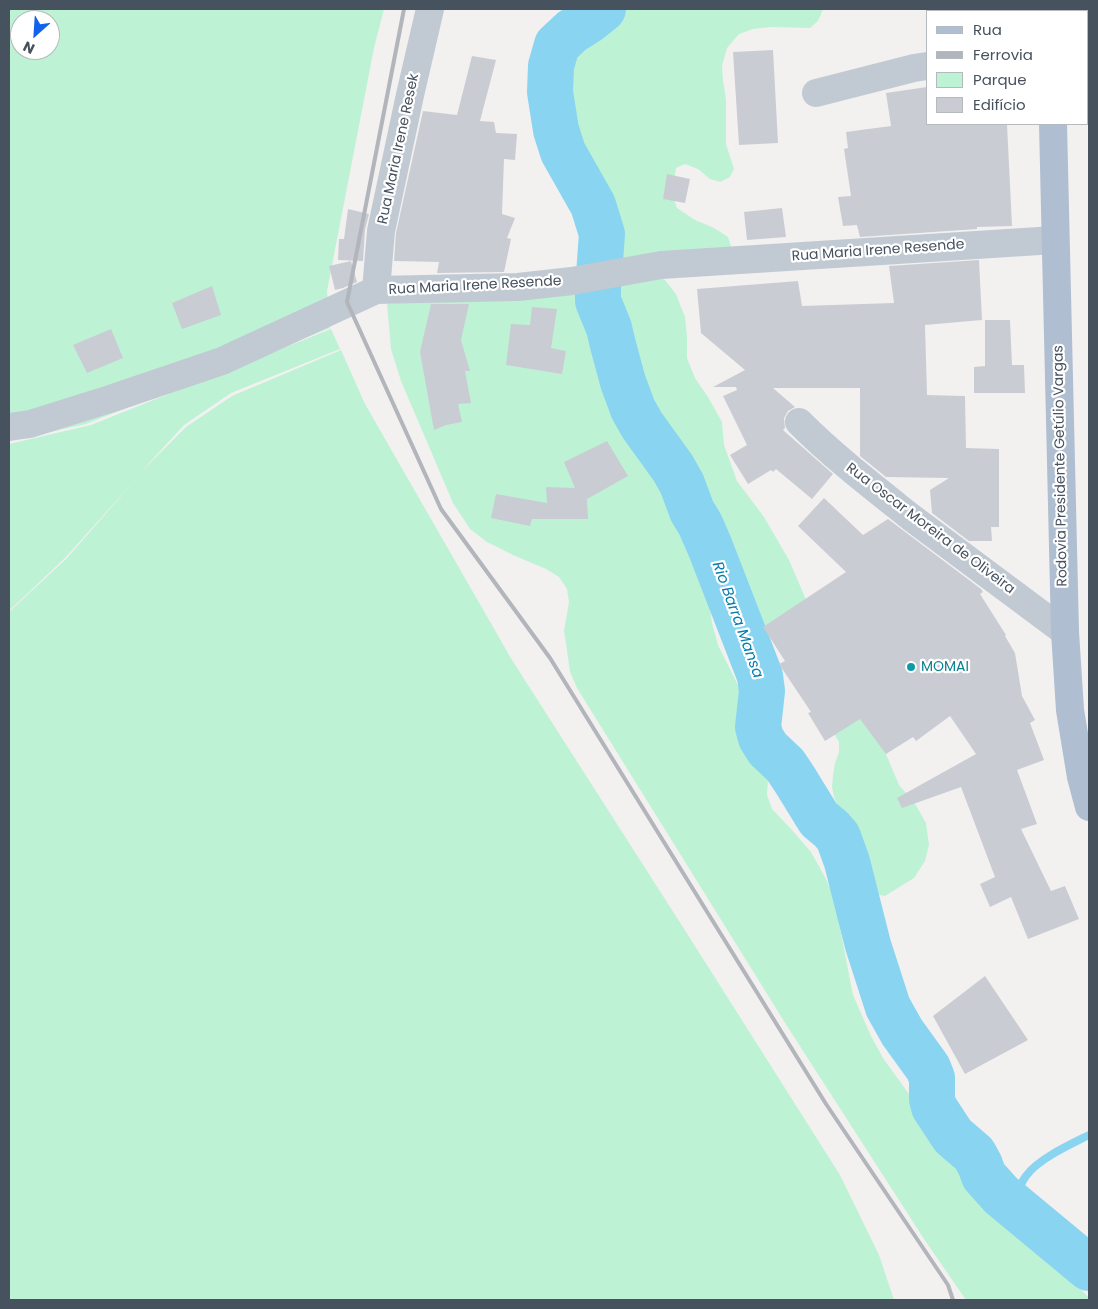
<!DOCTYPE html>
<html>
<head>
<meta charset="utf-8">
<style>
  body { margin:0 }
  #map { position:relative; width:1098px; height:1309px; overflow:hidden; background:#f3f0f0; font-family:Poppins,sans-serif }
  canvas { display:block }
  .frame { position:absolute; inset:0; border:10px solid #47525f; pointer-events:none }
  .legend { position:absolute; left:926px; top:10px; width:162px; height:115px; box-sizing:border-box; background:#fff; border:1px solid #b5babf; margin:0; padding:6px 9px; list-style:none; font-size:15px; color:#47525f }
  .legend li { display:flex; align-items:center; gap:10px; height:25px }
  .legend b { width:25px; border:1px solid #b5babf }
  .north { position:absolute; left:10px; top:10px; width:50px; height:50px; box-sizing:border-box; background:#fff; border:1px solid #b5babf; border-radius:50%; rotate:206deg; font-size:14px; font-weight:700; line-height:20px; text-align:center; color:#47525f }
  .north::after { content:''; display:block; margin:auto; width:18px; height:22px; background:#1162ed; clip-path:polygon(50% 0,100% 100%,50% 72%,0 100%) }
</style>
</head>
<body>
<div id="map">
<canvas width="1098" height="1309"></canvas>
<div class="frame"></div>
<ul class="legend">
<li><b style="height:6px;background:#afbed0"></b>Rua</li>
<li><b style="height:6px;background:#b2b5bb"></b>Ferrovia</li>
<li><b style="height:14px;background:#bef2d5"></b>Parque</li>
<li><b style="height:14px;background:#caccd3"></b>Edifício</li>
</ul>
<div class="north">N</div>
</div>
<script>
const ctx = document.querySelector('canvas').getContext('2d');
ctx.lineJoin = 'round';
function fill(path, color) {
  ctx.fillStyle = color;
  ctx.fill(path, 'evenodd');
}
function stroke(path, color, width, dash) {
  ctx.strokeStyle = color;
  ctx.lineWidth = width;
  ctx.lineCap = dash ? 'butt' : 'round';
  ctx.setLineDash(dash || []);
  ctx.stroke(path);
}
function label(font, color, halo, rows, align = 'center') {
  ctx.font = font + ' Poppins,sans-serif';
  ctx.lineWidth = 4.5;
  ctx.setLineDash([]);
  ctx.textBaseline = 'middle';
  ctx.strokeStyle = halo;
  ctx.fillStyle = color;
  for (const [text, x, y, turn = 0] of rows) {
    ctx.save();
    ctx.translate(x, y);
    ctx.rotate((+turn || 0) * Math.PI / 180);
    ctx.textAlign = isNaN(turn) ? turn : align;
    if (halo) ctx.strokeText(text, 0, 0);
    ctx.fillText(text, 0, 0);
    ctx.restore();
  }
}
fill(new Path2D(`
  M 9,9 L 384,9 L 374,48 L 327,291 L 330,328 L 86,424 L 9,441 ZM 20,20 L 50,20 L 50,50 L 20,50 Z
  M 621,9 L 823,9 L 818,21 L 810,28 L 771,27 L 753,29 L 739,34 L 727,48 L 722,66 L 723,80 L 726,100 L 726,144 L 734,169 L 730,177 L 720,182 L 710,179 L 698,169 L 685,164 L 676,168 L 672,194 L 677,208 L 695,220 L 714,228 L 728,237 L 732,249 L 620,259 L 618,235 L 606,193 L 580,144 L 567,125 L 564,112 L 567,90 L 573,65 L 579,51 L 606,27 Z
  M 657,276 L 665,280 L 676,294 L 685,317 L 687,336 L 687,358 L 695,378 L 708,397 L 722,422 L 724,445 L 737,481 L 764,517 L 789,560 L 816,623 L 886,754 L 899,785 L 914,802 L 926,823 L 929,845 L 925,861 L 914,878 L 885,896 L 880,895 L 874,892 L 865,879 L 863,861 L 859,851 L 845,825 L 834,797 L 832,787 L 833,776 L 835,763 L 839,752 L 839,742 L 773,637 L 761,621 L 738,571 L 729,536 L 725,530 L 705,508 L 700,500 L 699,493 L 685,450 L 673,431 L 660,417 L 648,398 L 640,377 L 633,360 L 628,340 L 627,311 L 622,303 L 617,296 L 616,284 Z
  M 587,288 L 611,395 L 620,417 L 659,471 L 675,496 L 698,545 L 704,567 L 712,623 L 718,645 L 741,691 L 745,707 L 746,725 L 749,737 L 762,754 L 768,779 L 767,795 L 772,809 L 792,830 L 811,852 L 825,877 L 837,903 L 840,928 L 853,995 L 871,1036 L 883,1058 L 929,1122 L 1011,1216 L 1089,1298 L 1089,1300 L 966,1300 L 924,1239 L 787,1026 L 577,688 L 570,672 L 566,643 L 564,631 L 569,602 L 567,589 L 559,577 L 546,569 L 513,555 L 487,542 L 470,529 L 453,503 L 401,381 L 391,349 L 387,304 Z
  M 331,329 L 340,349 L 231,393 L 184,425 L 141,472 L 186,427 L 232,396 L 341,350 L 365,404 L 512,660 L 688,935 L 840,1175 L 879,1255 L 894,1300 L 9,1300 L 9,612 L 67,558 L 136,479 L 65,558 L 9,611 L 9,444 L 91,425 Z`), '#bef2d5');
stroke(new Path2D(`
  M 1012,1204 C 1016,1195 1020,1184 1026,1176 C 1038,1159 1071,1144 1089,1135`), '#89d4f0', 8);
stroke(new Path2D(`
  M 603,9 L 588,21 L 572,31 L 557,45 L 551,66 L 550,92 L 556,130 L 563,152 L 593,205 L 602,234 L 598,288 L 598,301 L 609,328 L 613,345 L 623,382 L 633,409 L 642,425 L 673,468 L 682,484 L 692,511 L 700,524 L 710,547 L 760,676 L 762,691 L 758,727 L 761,738 L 768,749 L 785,765 L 795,780 L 819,819 L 831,829 L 838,837 L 847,862 L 868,945 L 888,1007 L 902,1032 L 928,1068 L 932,1078 L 932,1099 L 934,1107 L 953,1136 L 974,1154 L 980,1165 L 984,1176 L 1001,1195 L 1089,1268`), '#89d4f0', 46);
fill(new Path2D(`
  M 773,50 L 778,143 L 739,145 L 733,52 Z
  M 472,56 L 496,60 L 480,121 L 494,122 L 496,133 L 517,134 L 515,160 L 504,159 L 502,214 L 515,218 L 507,238 L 511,239 L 504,272 L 437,273 L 439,262 L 394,261 L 396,233 L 423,111 L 457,115 Z
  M 927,87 L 927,124 L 1007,124 L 1012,226 L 977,227 L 977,229 L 860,237 L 857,225 L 843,226 L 838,197 L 851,196 L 844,149 L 848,148 L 846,132 L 891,126 L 886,93 Z
  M 667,174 L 690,179 L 685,203 L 663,199 Z
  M 782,208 L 786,237 L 747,240 L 744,212 Z
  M 348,209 L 369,214 L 365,230 L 363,261 L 338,260 L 339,239 L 344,239 Z
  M 979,260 L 982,320 L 925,325 L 927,395 L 965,396 L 966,448 L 999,449 L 999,527 L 991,527 L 992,541 L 969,541 L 932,513 L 930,490 L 949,478 L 886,477 L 860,456 L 860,388 L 773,388 L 795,407 L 788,411 L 784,418 L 785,428 L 783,430 L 833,474 L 812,499 L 776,469 L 773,472 L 771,470 L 748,484 L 730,455 L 747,445 L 723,396 L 737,390 L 736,387 L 713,387 L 745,370 L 701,333 L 697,289 L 798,281 L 802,306 L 894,303 L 889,266 Z
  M 351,261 L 357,282 L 343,288 L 335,290 L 329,266 Z
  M 212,286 L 221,315 L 182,329 L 172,303 Z
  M 431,304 L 469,304 L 461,340 L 470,371 L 465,371 L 471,403 L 458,404 L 462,422 L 446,425 L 434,430 L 420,352 Z
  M 532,307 L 557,309 L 551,348 L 566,351 L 562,374 L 506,365 L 511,324 L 530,325 Z
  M 985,320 L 1010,320 L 1012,365 L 1024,365 L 1025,393 L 974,393 L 974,367 L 985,366 Z
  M 111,329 L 123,358 L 87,373 L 73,345 Z
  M 607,441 L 628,476 L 587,499 L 588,519 L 532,519 L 530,526 L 491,518 L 496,494 L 547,503 L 546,487 L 575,488 L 564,462 Z
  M 824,498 L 863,535 L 888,519 L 981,589 L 983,592 L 980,594 L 1006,635 L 1005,636 L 1015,653 L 1022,696 L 1035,720 L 1030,723 L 1044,760 L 1017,770 L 1037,824 L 1021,829 L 1051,891 L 1065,886 L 1079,919 L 1028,939 L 1011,897 L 990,907 L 980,884 L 995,877 L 961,787 L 902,808 L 897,798 L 976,754 L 950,716 L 916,741 L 913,737 L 886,754 L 860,719 L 825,741 L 808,713 L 811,712 L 779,664 L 785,661 L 763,627 L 846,572 L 798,526 Z
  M 985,976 L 1028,1040 L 965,1074 L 933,1016 Z`), '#caccd3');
stroke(new Path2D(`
  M 1087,12 L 1089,11
  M 1087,68 L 1089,69
  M 816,93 L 914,68 L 927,66
  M 376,290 L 381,231 L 410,95 L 430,9
  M 799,422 C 834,457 873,487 912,518 C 963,556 1014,594 1065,632
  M 9,427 L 30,424 L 110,399 L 222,361 L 376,290 L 518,287 L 572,281 L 661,265 L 1055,240`), '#c1cad3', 28);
stroke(new Path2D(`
  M 1051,11 L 1051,9
  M 1053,124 L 1065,632 L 1070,710 L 1081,777 L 1089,807`), '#afbed0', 28);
stroke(new Path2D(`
  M 404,9 L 347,302 L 441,509 L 550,658 L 826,1104 L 948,1285 L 953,1300`), '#b2b5bb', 4);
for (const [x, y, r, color] of [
  [911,667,5,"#0f9aa8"]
]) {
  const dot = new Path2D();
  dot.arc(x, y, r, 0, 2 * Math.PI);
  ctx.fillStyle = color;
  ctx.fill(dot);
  stroke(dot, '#fff', 2);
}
label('14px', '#47525f', '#fff', [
  ["Rua Maria Irene Resek",399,149,-78],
  ["Rua Maria Irene Resende",878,251,-4],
  ["Rua Maria Irene Resende",475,286,-3],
  ["Rodovia Presidente Getúlio Vargas",1061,466,-91],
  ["Rua Oscar Moreira de Oliveira",930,529,37]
]);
label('14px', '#0d838f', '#fff', [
  ["MOMAI",921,667]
], 'left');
label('italic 15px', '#077dac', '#fff', [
  ["Rio Barra Mansa",737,620,70]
]);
</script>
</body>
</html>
